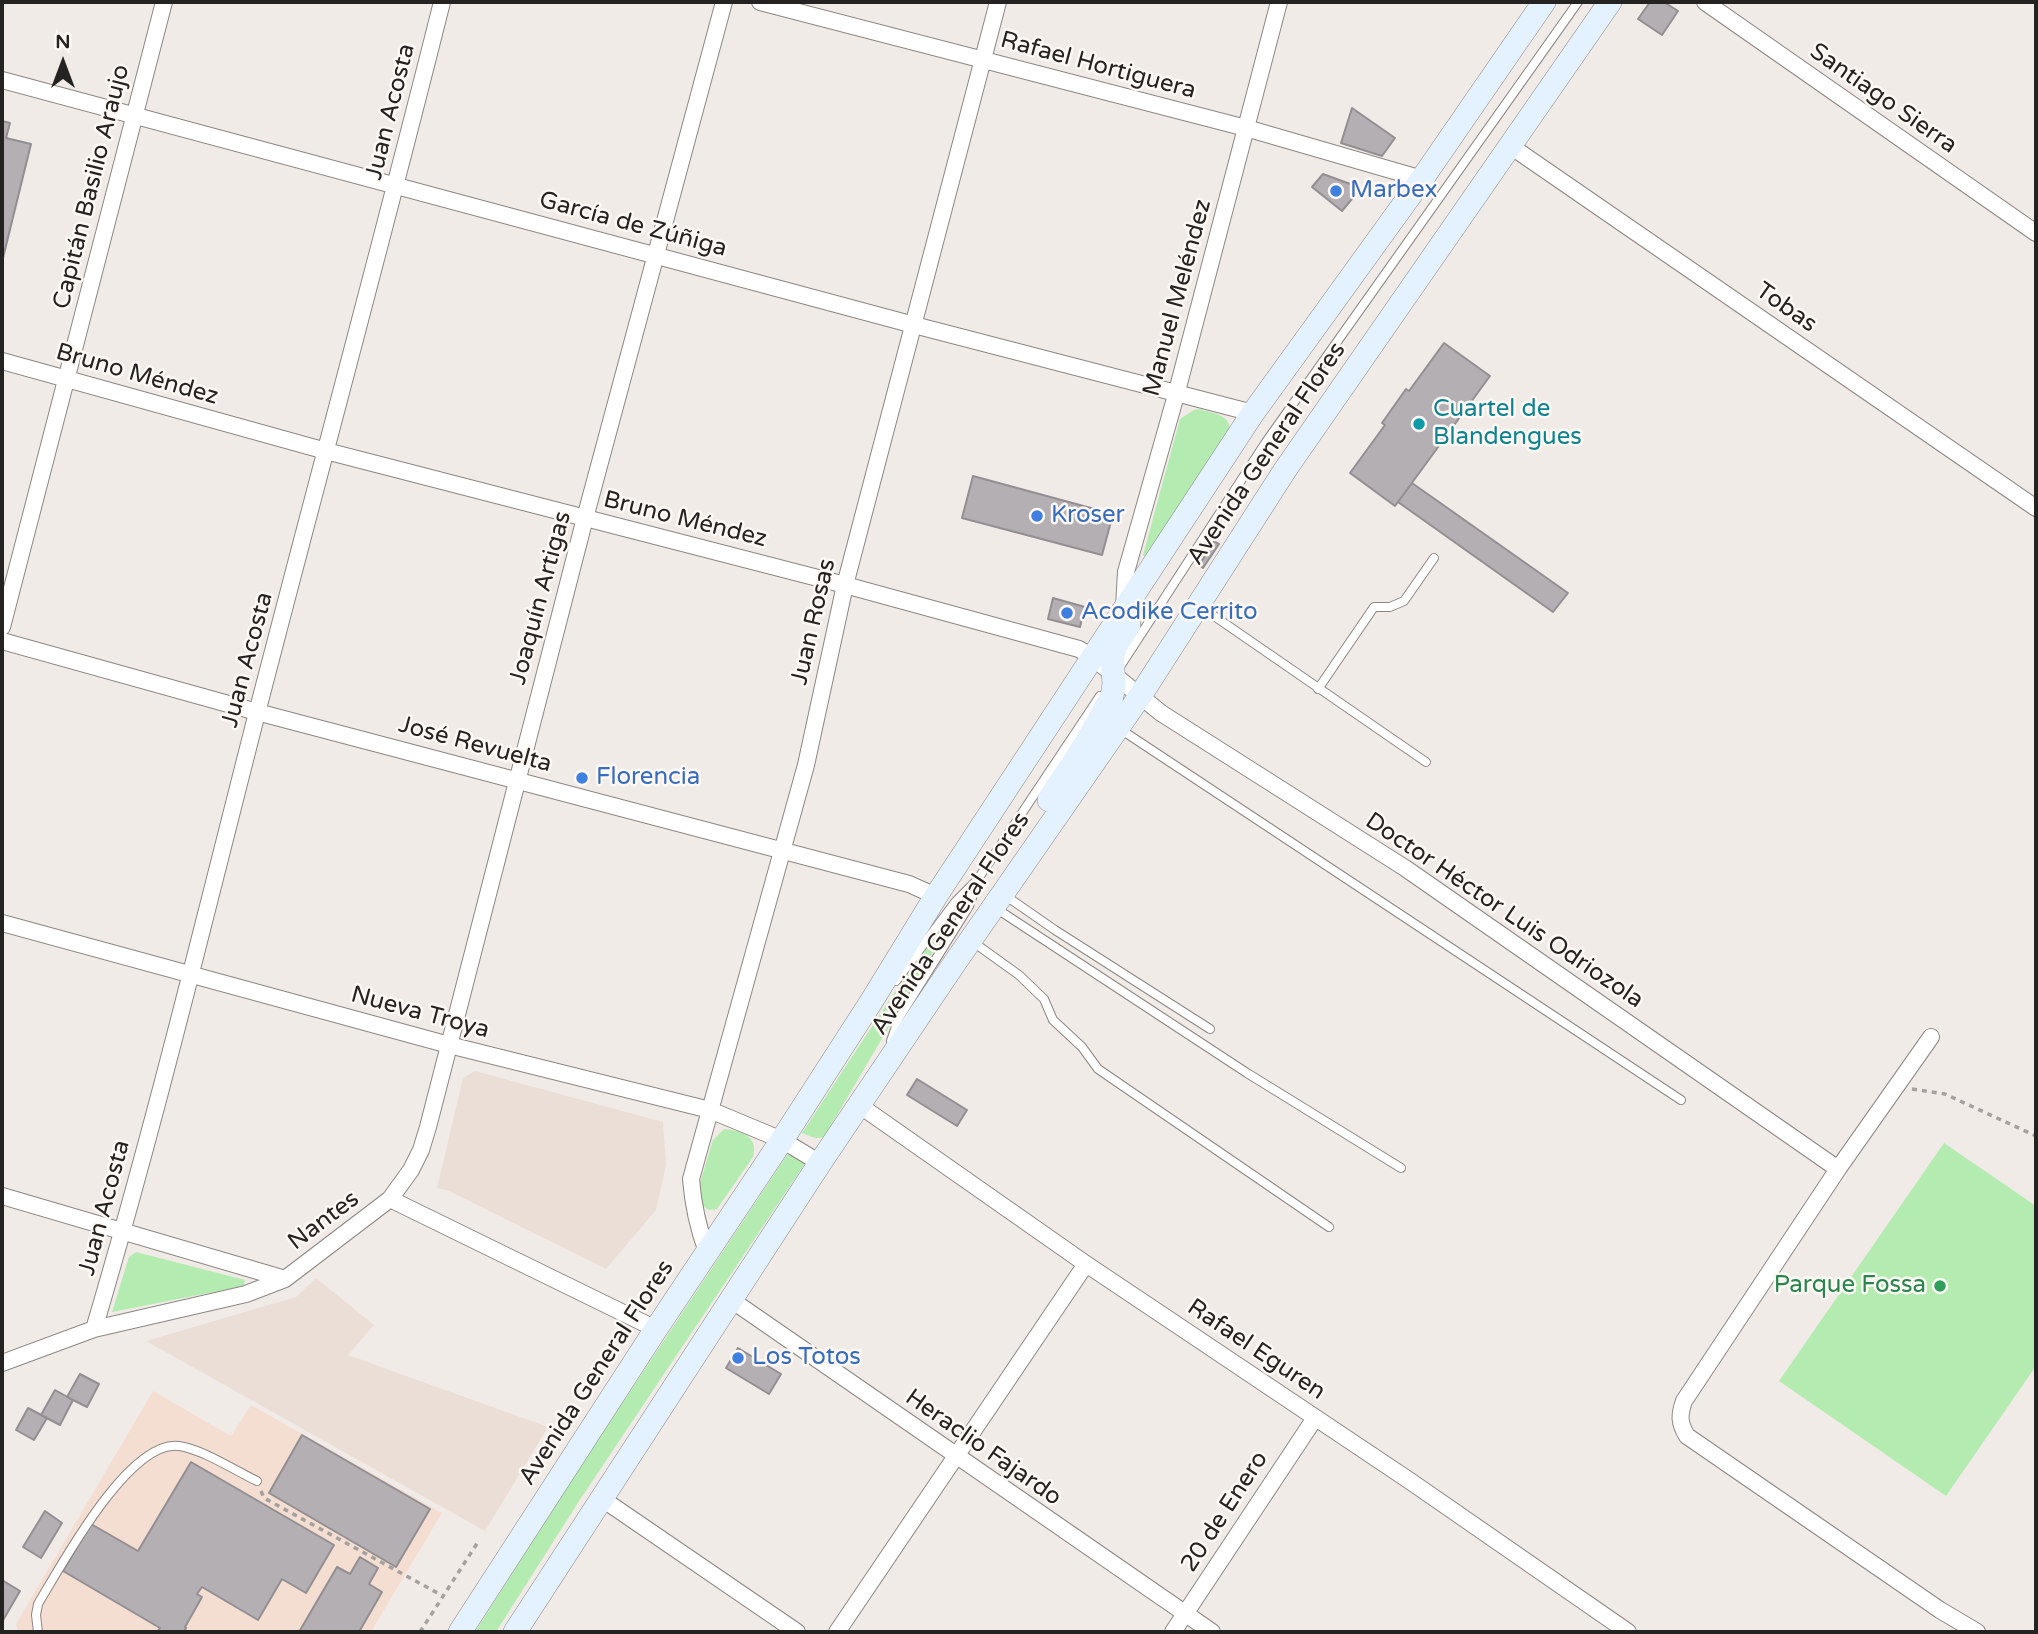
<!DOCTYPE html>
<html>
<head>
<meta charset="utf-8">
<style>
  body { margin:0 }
  #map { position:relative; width:2038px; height:1634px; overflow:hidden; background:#f1ebe8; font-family:"Varela Round",sans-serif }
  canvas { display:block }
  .frame { position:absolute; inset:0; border:4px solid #252321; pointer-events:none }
  .north { position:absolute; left:28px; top:28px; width:70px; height:70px; -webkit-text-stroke:5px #fef8f5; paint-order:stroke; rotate:0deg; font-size:19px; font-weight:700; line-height:28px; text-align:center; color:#252321 }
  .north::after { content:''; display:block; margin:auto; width:24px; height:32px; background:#252321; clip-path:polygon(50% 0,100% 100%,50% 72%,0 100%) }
</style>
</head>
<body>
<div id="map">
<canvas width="2038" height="1634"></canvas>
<div class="frame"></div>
<div class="north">N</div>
</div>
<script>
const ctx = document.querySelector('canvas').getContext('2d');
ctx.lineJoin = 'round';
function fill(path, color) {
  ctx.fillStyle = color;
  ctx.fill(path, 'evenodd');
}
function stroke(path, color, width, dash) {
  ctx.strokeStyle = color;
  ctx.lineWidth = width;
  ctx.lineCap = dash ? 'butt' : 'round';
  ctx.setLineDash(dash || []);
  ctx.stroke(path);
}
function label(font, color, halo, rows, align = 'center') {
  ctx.font = font + ' "Varela Round",sans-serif';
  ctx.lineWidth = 5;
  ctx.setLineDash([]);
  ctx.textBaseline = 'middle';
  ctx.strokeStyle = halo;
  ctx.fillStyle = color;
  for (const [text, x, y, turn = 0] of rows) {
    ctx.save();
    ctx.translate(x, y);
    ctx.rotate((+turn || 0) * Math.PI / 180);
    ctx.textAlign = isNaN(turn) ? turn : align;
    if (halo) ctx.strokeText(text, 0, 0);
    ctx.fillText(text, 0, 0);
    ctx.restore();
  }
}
fill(new Path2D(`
  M 475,1071 L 663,1122 L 666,1165 L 656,1210 L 606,1269 L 449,1191 L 437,1188 L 463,1078 Z
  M 316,1278 L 374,1325 L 348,1355 L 548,1427 L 485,1531 L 146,1341 L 296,1297 Z`), '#ebded6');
fill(new Path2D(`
  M 153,1391 L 231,1436 L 251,1405 L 442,1513 L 371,1632 L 18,1632 L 16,1624 Z`), '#f4ded1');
fill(new Path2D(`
  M 1199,409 C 1212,413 1229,414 1230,429 L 1146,557 L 1143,555 L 1180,419 L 1194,410 Z
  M 946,922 L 949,925 L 824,1137 C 816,1140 810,1136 802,1133 L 890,999 Z
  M 724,1129 C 741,1131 759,1136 753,1157 L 717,1209 L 709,1210 L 704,1207 L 700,1202 L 699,1186 L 713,1140 Z
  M 1944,1143 L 2036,1206 L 2036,1366 L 1946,1496 L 1779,1381 Z
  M 787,1155 L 798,1156 L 806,1162 L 581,1498 L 496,1632 L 475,1632 L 572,1479 Z
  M 136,1252 L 245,1280 L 244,1286 L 112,1312 L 129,1257 Z`), '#b4ebb0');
const building = new Path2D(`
  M 1650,2 L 1664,2 L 1678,11 L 1662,35 L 1638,19 Z
  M 1352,108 L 1395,138 L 1382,156 L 1341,143 Z
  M 2,121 L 10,123 L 6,138 L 31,144 L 2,262 Z
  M 1323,174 L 1353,185 L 1356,194 L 1342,211 L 1312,187 Z
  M 1444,343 L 1490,376 L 1395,506 L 1350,473 L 1385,425 L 1382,423 L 1406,389 L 1409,391 Z
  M 973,476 L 1113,514 L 1102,555 L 962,518 Z
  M 1412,483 L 1568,593 L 1553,612 L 1398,502 Z
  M 1214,541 L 1219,544 L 1203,568 L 1199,565 Z
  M 1053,598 L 1085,607 L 1080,627 L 1048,619 Z
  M 917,1079 L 967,1110 L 957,1126 L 907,1095 Z
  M 738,1348 L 781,1374 L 769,1394 L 726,1368 Z
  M 80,1374 L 99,1384 L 87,1407 L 67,1397 Z
  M 55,1390 L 73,1400 L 60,1425 L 41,1415 Z
  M 28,1408 L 47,1418 L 34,1440 L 16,1430 Z
  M 302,1435 L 430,1509 L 396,1567 L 269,1493 Z
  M 191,1462 L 334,1545 L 306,1593 L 282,1579 L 258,1620 L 202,1587 L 197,1594 L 202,1597 L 185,1627 L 186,1628 L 184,1632 L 157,1632 L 160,1628 L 63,1571 L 91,1524 L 138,1551 Z
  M 45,1511 L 62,1523 L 41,1558 L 23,1547 Z
  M 360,1557 L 378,1568 L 369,1584 L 382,1592 L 359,1632 L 299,1632 L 337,1567 L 350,1574 Z
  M 2,1580 L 20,1591 L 2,1622 Z`);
fill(building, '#b4afb3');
stroke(building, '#938e92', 2);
const lane = new Path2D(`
  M 1201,607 L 1426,762
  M 1119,668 L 1266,442 L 1578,2
  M 1318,689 L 1374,607 L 1390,607 L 1404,601 L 1434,558
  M 1120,729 L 1681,1100
  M 1006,896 L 1055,930 L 1210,1029
  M 997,909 L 1247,1073 L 1401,1168
  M 973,942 L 1019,975 L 1044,999 L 1053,1020 L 1082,1047 L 1098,1069 L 1329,1227
  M 896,981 L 956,901 L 978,879 L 1100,696
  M 891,1041 L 899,1018 L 969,906 L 978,881
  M 38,1632 L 36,1615 L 38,1604 C 61,1566 129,1439 179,1446 C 202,1449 236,1471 257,1481`);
const street = new Path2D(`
  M 760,2 L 1246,128 L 1422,179
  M 1705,2 L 2036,233
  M 2,80 L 914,325 L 1253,413
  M 1509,145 L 2036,508
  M 2,361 L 326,451 L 845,585 L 1079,649 L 1092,657 L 1161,713 L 1405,868 L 1838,1169
  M 1124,606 L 1126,572 L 1176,395 L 1279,2
  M 2,627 L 164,2
  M 2,641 L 257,712 L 909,884 L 936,896
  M 2,923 L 449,1045 L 710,1110 L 782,1140 L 820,1163
  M 1931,1037 L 1838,1169 L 1684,1401 C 1679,1415 1679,1423 1687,1436 L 1940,1610 L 1977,1632
  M 859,1105 L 1086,1264 L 1410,1481 L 1628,1632
  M 2,1196 L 285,1279
  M 390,1199 L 656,1329
  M 707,1252 C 698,1228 693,1205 691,1179 L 806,765 L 845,585 L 998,2
  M 730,1299 L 1212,1632
  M 94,1329 C 155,1124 205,916 258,709 C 319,473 383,238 442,2
  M 2,1363 L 94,1329 L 246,1294 L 285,1279 L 390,1199 L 411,1170 L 421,1150 L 428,1127 L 585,518 L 724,2
  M 601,1498 L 797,1632
  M 837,1632 L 1086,1264
  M 1173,1632 L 1315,1418`);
const secondary = new Path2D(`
  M 1049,800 L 1086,743 L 1112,696 L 1114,684 L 1112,656 L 1117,644 L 1129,625
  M 460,1632 L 656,1329 L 782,1140 L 871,1002 L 936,896 L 1253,413 L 1422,179 L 1544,2
  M 515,1632 L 820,1163 L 956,961 L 1140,696 L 1285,470 L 1610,2`);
stroke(lane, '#8d8784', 10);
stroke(street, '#8d8784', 18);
stroke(secondary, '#8d8784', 24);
stroke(new Path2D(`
  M 1912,1089 L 1945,1094 L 2036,1136
  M 261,1491 L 264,1498 L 443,1596
  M 420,1632 L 478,1542`), '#a5a19e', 3.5, [5, 5]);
stroke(lane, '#fff', 8);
stroke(street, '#fff', 16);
stroke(secondary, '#e4f2ff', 23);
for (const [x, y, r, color] of [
  [1336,191,7,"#3f7fe0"],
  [1419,424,7,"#0f9aa8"],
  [1037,516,7,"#3f7fe0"],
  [1067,613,7,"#3f7fe0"],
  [582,778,7,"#3f7fe0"],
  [1940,1286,7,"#2e9e5b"],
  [738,1358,7,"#3f7fe0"]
]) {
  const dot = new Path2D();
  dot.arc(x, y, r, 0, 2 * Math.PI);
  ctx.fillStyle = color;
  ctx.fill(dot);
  stroke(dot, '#fef8f5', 2.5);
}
label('24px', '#252321', '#fef8f5', [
  ["Rafael Hortiguera",1098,66,15],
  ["Santiago Sierra",1883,99,35],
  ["Juan Acosta",391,112,-76],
  ["Capitán Basilio Araujo",92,187,-76],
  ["García de Zúñiga",633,225,15],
  ["Manuel Meléndez",1178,298,-75],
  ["Tobas",1786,308,35],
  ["Bruno Méndez",137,375,16],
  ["Avenida General Flores",1267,454,-56],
  ["Bruno Méndez",685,520,14],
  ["Joaquín Artigas",541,598,-75],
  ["Juan Rosas",814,622,-77],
  ["Juan Acosta",248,660,-75],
  ["José Revuelta",475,745,15],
  ["Doctor Héctor Luis Odriozola",1504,911,34],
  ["Avenida General Flores",951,924,-56],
  ["Nueva Troya",420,1013,15],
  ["Juan Acosta",105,1208,-75],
  ["Nantes",324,1221,-37],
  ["Rafael Eguren",1256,1350,34],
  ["Avenida General Flores",597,1373,-57],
  ["Heraclio Fajardo",983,1448,35],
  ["20 de Enero",1225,1512,-57]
]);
label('24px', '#366cbe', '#fef8f5', [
  ["Marbex",1350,191],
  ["Kroser",1051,516],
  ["Acodike Cerrito",1081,613],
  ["Florencia",596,778],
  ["Los Totos",752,1358]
], 'left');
label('24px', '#0d838f', '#fef8f5', [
  ["Cuartel de",1433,410],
  ["Blandengues",1433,438]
], 'left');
label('24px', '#27864d', '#fef8f5', [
  ["Parque Fossa",1926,1286]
], 'right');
</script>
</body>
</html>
